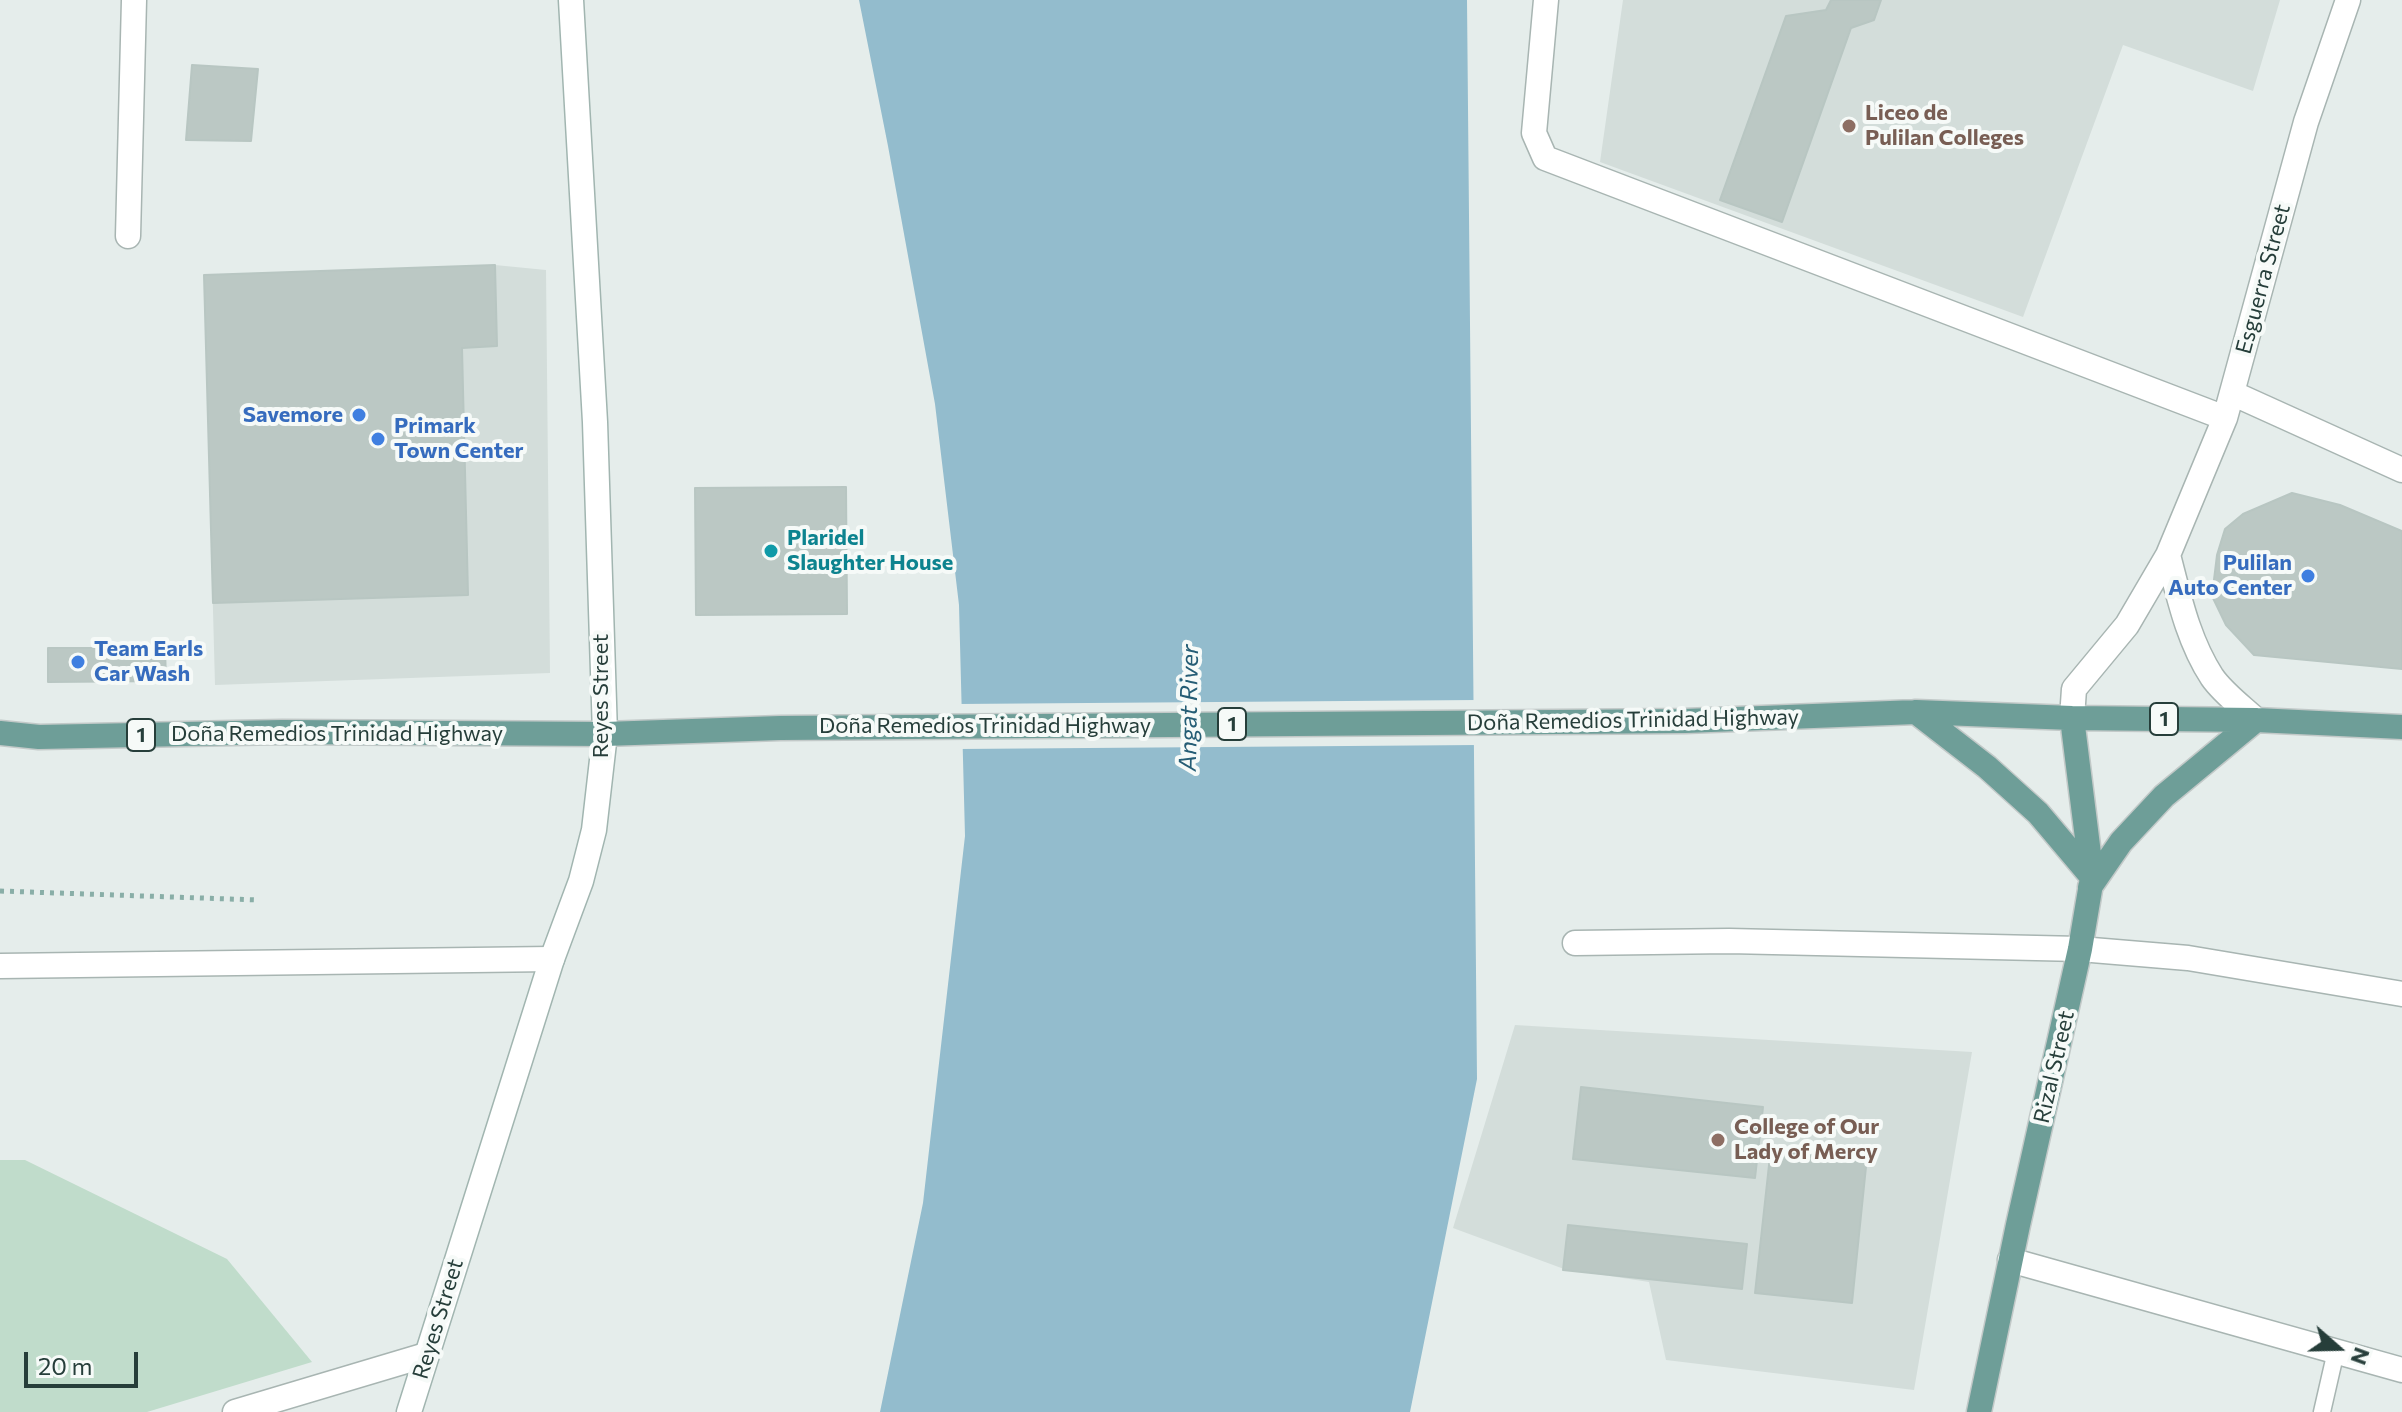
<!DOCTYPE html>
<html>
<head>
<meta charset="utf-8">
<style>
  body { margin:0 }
  #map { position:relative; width:2402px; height:1412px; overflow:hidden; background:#e5edeb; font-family:Commissioner,sans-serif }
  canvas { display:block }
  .north { position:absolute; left:2298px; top:1308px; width:80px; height:80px; -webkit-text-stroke:6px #f6faf8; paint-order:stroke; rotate:110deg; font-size:22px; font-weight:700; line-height:32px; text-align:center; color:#263e3a }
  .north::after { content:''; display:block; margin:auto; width:28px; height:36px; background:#263e3a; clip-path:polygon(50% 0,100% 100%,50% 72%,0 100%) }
  .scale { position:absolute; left:24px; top:1352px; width:114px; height:36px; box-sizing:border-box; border:4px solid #263e3a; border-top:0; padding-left:10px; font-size:24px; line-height:28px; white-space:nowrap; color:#263e3a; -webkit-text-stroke:6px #f6faf8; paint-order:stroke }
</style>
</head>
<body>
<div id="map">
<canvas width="2402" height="1412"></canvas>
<div class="north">N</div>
<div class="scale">20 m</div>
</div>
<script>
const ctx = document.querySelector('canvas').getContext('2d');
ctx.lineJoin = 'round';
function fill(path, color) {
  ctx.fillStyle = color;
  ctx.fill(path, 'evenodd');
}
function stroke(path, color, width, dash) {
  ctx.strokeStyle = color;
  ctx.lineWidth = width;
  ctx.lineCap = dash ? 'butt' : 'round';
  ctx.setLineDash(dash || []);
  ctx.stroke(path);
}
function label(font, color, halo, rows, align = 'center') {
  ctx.font = font + ' Commissioner,sans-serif';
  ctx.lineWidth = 8;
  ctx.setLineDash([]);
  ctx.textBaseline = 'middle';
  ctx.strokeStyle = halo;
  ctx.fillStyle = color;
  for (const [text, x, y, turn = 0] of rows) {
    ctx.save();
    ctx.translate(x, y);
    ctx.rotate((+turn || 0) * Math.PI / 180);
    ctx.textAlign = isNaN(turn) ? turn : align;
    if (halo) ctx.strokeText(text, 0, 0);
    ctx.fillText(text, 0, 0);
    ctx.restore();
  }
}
fill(new Path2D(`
  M 1623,0 L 2280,0 L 2253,91 L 2123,45 L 2023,317 L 1600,162 Z
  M 495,265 L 546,270 L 550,673 L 215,685 L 204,275 Z
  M 1515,1025 L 1972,1052 L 1914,1390 L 1666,1360 L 1649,1282 L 1564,1269 L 1453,1228 Z`), '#d3ddda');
fill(new Path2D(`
  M 0,1160 L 25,1160 L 227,1259 L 312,1362 L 147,1412 L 0,1412 Z`), '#c0dccb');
fill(new Path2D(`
  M 859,0 L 1467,0 L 1477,1079 L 1410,1412 L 880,1412 L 923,1203 L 965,836 L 959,605 L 935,404 L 888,146 Z`), '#93bccd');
fill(new Path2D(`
  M 1477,700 L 1478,745 L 959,749 L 958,704 Z`), '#e5edeb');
const building = new Path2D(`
  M 1831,0 L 1881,0 L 1874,20 L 1851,28 L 1782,222 L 1720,200 L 1786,16 L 1826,10 Z
  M 192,65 L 258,69 L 251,141 L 186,140 Z
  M 495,265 L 497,346 L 462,348 L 468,595 L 213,603 L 204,275 Z
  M 846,487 L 847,614 L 696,615 L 695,488 Z
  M 2292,493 L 2340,505 L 2402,531 L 2402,669 L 2254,655 L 2226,625 L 2212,596 L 2217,555 L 2225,529 L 2243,514 Z
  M 48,648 L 165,648 L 166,681 L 48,682 Z
  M 1581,1087 L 1763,1107 L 1755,1178 L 1573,1159 Z
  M 1771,1147 L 1867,1157 L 1852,1303 L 1755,1293 Z
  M 1568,1225 L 1747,1244 L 1742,1289 L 1563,1270 Z`);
fill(building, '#bbc8c4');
stroke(building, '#b8c6c2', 2);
const lane = new Path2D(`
  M 2322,1412 L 2336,1351`);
const street = new Path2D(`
  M 1546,0 L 1534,133 L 1545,158 L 2225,418
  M 128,236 L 134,0
  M 2232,393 L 2402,470
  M 2168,555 C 2179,597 2188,640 2212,677 C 2223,693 2242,707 2256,720
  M 2072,718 L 2074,689 L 2127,625 L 2168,555 L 2225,418 L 2306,122 L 2348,0
  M 1575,943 L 1729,941 L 2080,949 L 2188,958 L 2402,994
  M 0,966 L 552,959
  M 2010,1260 L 2402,1370
  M 235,1412 L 426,1355`);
const secondary = new Path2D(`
  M 409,1412 L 552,959 L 581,881 L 594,830 L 605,734 L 595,422 L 571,0`);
const primary = new Path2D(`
  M 1916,712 L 1987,767 L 2038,813 L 2092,877
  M 0,733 L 39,737 L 282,732 L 605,734 L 780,728 L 1685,721 L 1916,712 L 2072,718 L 2256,720 L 2402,727
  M 2090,887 L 2121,842 L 2164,796 L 2256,720
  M 1979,1412 L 2018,1225 L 2080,949 L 2092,878 L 2072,718`);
stroke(lane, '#a8b5b2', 19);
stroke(street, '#a8b5b2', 27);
stroke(secondary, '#a1b5b0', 27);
stroke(primary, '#c2c9c8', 27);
stroke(new Path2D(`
  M 0,891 L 258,900`), '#89aea7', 5, [4, 6]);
stroke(lane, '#fff', 16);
stroke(street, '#fff', 24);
stroke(secondary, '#fff', 24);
stroke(primary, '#6e9e98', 24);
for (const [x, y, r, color] of [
  [1849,126,8,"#8d6e63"],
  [359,415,8,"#3f7fe0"],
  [378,439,8,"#3f7fe0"],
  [771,551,8,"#0f9aa8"],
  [2308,576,8,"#3f7fe0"],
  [78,662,8,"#3f7fe0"],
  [1718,1140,8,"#8d6e63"]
]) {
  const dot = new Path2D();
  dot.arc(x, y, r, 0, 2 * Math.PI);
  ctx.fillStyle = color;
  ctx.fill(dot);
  stroke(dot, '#f6faf8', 3);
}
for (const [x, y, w] of [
  [2164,719,28],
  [1232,724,28],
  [141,735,28]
]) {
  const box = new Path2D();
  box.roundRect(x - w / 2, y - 16, w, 32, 6);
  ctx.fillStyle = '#f6faf8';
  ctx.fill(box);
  stroke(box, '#263e3a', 2);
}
label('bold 20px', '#263e3a', null, [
  ["1",2164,719],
  ["1",1232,724],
  ["1",141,735]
]);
label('bold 22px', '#785e54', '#f6faf8', [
  ["Liceo de",1865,113],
  ["Pulilan Colleges",1865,138],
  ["College of Our",1734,1127],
  ["Lady of Mercy",1734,1152]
], 'left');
label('22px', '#263e3a', '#f6faf8', [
  ["Esguerra Street",2263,279,-75],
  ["Reyes Street",601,696,-90],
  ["Doña Remedios Trinidad Highway",1633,720,-1],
  ["Doña Remedios Trinidad Highway",985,726],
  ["Doña Remedios Trinidad Highway",337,734],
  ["Rizal Street",2054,1067,-77],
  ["Reyes Street",438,1319,-73]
]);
label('bold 22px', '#366cbe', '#f6faf8', [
  ["Savemore",343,415],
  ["Primark",394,426,"left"],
  ["Town Center",394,451,"left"],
  ["Pulilan",2292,563],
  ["Auto Center",2292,588],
  ["Team Earls",94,649,"left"],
  ["Car Wash",94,674,"left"]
], 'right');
label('bold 22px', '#0d838f', '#f6faf8', [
  ["Plaridel",787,538],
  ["Slaughter House",787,563]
], 'left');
label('italic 24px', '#255d75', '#f6faf8', [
  ["Angat River",1189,708,-89]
]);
</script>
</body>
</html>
